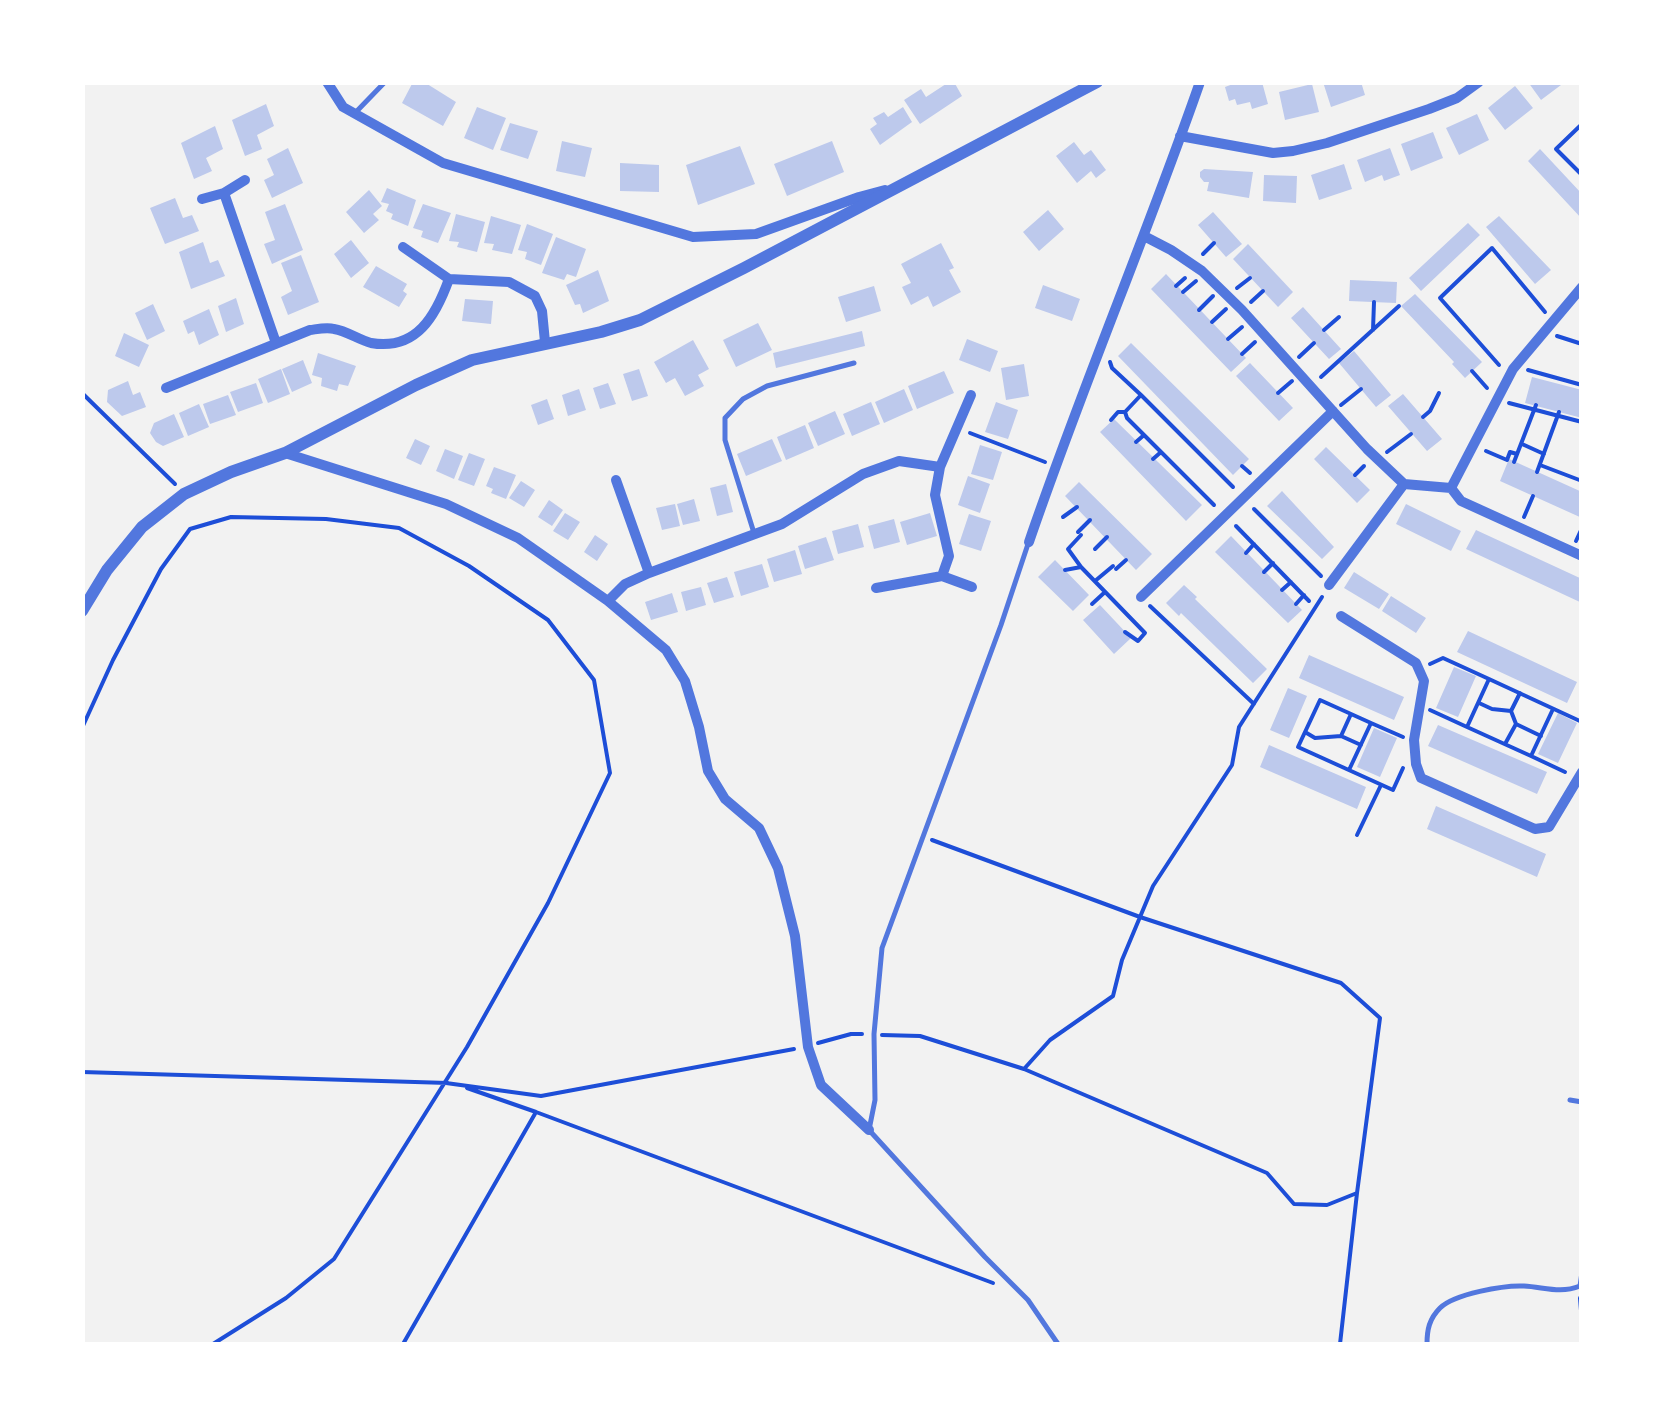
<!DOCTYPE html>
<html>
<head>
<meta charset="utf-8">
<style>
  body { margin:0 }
  #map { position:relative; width:1664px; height:1427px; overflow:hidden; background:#f2f2f2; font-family:Rubik,sans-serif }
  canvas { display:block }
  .frame { position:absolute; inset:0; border:85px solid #fff; pointer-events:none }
</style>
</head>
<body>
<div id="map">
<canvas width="1664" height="1427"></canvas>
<div class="frame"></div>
</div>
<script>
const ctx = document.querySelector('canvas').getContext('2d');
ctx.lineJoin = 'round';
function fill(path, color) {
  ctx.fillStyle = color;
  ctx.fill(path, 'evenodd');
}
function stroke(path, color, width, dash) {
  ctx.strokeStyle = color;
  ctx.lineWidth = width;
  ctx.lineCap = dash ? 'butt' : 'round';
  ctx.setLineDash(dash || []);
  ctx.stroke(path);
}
fill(new Path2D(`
  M 413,82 L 424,82 L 456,102 L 443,126 L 402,103 Z
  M 949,82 L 954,82 L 962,96 L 920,124 L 904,100 L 921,89 L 926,97 Z
  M 1233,82 L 1262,82 L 1268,104 L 1252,109 L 1250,102 L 1237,105 L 1235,99 L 1229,101 L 1225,87 L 1233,84 Z
  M 1323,82 L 1361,82 L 1365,95 L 1331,107 Z
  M 1528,82 L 1565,82 L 1541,100 Z
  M 1312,84 L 1319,112 L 1285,120 L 1279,92 Z
  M 1515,86 L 1533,108 L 1505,130 L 1488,108 Z
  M 266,104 L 274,126 L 257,135 L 262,149 L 245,156 L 232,120 Z
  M 477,107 L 506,118 L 493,150 L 464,138 Z
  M 903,107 L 912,122 L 880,145 L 870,129 L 877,124 L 873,118 L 884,112 L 888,117 Z
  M 1477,114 L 1489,140 L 1459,155 L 1446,128 Z
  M 510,123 L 538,131 L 528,159 L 500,150 Z
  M 215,126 L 223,149 L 206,158 L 212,171 L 194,179 L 181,143 Z
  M 1433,132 L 1443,158 L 1411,171 L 1401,144 Z
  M 562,141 L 592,148 L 585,177 L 556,171 Z
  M 832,141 L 844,172 L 787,196 L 774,164 Z
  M 1074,142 L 1084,155 L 1091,150 L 1106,170 L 1096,178 L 1091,171 L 1077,183 L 1056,156 Z
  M 740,146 L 755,184 L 698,205 L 686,165 Z
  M 288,148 L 303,183 L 272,198 L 264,180 L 274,175 L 267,159 Z
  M 1390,148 L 1400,175 L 1384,181 L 1382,175 L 1365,182 L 1357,160 Z
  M 1540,149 L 1582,194 L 1582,219 L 1528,161 Z
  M 620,163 L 659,165 L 659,192 L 620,191 Z
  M 1344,164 L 1352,189 L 1319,200 L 1311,175 Z
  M 1204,169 L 1253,172 L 1249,198 L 1207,191 L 1209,182 L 1204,182 L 1200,177 L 1200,172 Z
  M 1264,175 L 1297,176 L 1296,203 L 1263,201 Z
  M 387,188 L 416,200 L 408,226 L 391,219 L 393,214 L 386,211 L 389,204 L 381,202 Z
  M 369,190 L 382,206 L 373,214 L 379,220 L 364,233 L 346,212 Z
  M 175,198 L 183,218 L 192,215 L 199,231 L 165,244 L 150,208 Z
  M 285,204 L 303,250 L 272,264 L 264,244 L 275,240 L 265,212 Z
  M 423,204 L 451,213 L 438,243 L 421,237 L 423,231 L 413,228 Z
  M 1048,210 L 1064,229 L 1039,251 L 1023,232 Z
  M 1213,212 L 1242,244 L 1226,257 L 1198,225 Z
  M 456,214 L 485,222 L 477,252 L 457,247 L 459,242 L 449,241 Z
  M 491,216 L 521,225 L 512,254 L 492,250 L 494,244 L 484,243 Z
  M 1499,216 L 1551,270 L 1535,284 L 1486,227 Z
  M 1468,223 L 1480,235 L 1421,291 L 1409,278 Z
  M 527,224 L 553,234 L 541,265 L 525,259 L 527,252 L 518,250 Z
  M 556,237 L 586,249 L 576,277 L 567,274 L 564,280 L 542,273 Z
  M 351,240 L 369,263 L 351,278 L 334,254 Z
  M 203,242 L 210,263 L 218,260 L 225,276 L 191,289 L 179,252 Z
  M 941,243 L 954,268 L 949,270 L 961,292 L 933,307 L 928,296 L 911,305 L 902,287 L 911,283 L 901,264 Z
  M 1248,244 L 1293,292 L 1278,307 L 1233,259 Z
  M 301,255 L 319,302 L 288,315 L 281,297 L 292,291 L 281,263 Z
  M 376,266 L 407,284 L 403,291 L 407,294 L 399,307 L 363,287 Z
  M 598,270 L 609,301 L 583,313 L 580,304 L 575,305 L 566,285 Z
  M 1166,274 L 1246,358 L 1231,372 L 1151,289 Z
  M 1350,280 L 1397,282 L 1396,303 L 1349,301 Z
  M 1043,285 L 1080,299 L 1072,321 L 1035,308 Z
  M 874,286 L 881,311 L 846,322 L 838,297 Z
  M 1415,294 L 1482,362 L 1465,378 L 1452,364 L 1454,362 L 1401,306 Z
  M 236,298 L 244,324 L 226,332 L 218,306 Z
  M 465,299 L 493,301 L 491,324 L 462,321 Z
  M 153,304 L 165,331 L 147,340 L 135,313 Z
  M 1303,307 L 1341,349 L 1329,359 L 1291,318 Z
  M 209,309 L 219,335 L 199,345 L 194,331 L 188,334 L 183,321 Z
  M 758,323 L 772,350 L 736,367 L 723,340 Z
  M 862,331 L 865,346 L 776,368 L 773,353 Z
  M 124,333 L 149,345 L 139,367 L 115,356 Z
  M 967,339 L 998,351 L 990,372 L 959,360 Z
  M 693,340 L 709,369 L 698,375 L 704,386 L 685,396 L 675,378 L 666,383 L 654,362 Z
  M 1131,343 L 1249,459 L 1233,475 L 1118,356 Z
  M 1354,351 L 1391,395 L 1376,407 L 1339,363 Z
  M 318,353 L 356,366 L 348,386 L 339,384 L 337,391 L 321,386 L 322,378 L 312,375 Z
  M 303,360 L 312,383 L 292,392 L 282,369 Z
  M 1250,363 L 1293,408 L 1279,421 L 1236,376 Z
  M 1024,364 L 1029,396 L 1006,400 L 1001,368 Z
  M 281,369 L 290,394 L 268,403 L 258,379 Z
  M 639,369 L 648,396 L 632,401 L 623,374 Z
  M 944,371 L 954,393 L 917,409 L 908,386 Z
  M 1532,377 L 1582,390 L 1582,418 L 1525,403 Z
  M 128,381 L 133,395 L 140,392 L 146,407 L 122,416 L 107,402 L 108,390 Z
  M 256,383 L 263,403 L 238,412 L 230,392 Z
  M 608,383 L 616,404 L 600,409 L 593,388 Z
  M 579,389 L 586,410 L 568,416 L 562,395 Z
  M 904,389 L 913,410 L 884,423 L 875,402 Z
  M 1403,394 L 1442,439 L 1427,451 L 1388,406 Z
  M 228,395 L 236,415 L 210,424 L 203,404 Z
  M 547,399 L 554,419 L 538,425 L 531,405 Z
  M 871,402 L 880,424 L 852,436 L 843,414 Z
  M 996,402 L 1018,410 L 1008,439 L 985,432 Z
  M 199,404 L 209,427 L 188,436 L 179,413 Z
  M 835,411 L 845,434 L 818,446 L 808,423 Z
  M 174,414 L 184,437 L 163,446 L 156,442 L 150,433 L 154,423 Z
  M 1114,419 L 1202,505 L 1186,521 L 1100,432 Z
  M 805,425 L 814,448 L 786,460 L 777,437 Z
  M 415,439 L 430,446 L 421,465 L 406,458 Z
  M 772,439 L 782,461 L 746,476 L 737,454 Z
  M 980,445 L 1002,452 L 993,480 L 971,474 Z
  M 1326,447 L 1370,490 L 1357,503 L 1314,459 Z
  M 445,449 L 463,456 L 454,479 L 436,471 Z
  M 469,453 L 485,459 L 474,486 L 458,480 Z
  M 1509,459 L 1582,492 L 1582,518 L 1500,481 Z
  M 494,467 L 516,475 L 506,499 L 491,493 L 493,489 L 486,486 Z
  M 968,476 L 990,484 L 980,513 L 958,505 Z
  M 521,481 L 535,490 L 524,507 L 509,498 Z
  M 1079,482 L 1152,554 L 1136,570 L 1065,496 Z
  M 726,484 L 733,512 L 717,516 L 710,488 Z
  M 1282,491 L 1334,547 L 1322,559 L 1267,506 Z
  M 694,499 L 700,521 L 683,525 L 677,504 Z
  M 549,500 L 563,510 L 552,526 L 538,517 Z
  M 675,504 L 680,526 L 662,530 L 656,508 Z
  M 1406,504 L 1461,531 L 1451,551 L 1396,524 Z
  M 565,513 L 580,522 L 568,540 L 553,531 Z
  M 930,513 L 937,536 L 907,545 L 900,522 Z
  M 969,514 L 991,521 L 981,551 L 959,544 Z
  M 894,519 L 900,542 L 874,549 L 868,526 Z
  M 858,524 L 864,547 L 838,554 L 832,531 Z
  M 1476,530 L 1582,579 L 1582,603 L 1466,549 Z
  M 595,535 L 608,544 L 597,561 L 584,552 Z
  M 1231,536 L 1302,610 L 1288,623 L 1215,552 Z
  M 826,537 L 834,560 L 805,569 L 798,546 Z
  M 795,550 L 802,574 L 774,582 L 767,559 Z
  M 1055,560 L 1089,595 L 1073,611 L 1038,577 Z
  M 762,564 L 769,587 L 741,596 L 734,572 Z
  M 1354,572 L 1389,594 L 1379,609 L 1344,588 Z
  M 727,577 L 734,597 L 714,603 L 707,583 Z
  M 1184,585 L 1197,597 L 1195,599 L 1267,669 L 1253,683 L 1181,613 L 1179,616 L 1166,603 Z
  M 701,587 L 706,605 L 686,611 L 681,592 Z
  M 672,593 L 678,612 L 651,620 L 645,602 Z
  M 1391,596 L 1426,618 L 1416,633 L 1382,611 Z
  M 1100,605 L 1131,638 L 1114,654 L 1083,620 Z
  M 1468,631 L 1577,682 L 1567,703 L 1457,652 Z
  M 1309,655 L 1404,697 L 1394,720 L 1299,678 Z
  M 1454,667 L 1476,676 L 1458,717 L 1436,708 Z
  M 1288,688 L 1307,696 L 1289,738 L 1270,730 Z
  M 1558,713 L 1577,723 L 1558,763 L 1538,754 Z
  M 1438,725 L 1547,772 L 1537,794 L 1428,746 Z
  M 1374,728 L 1397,738 L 1380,777 L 1357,767 Z
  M 1269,745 L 1366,787 L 1357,809 L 1260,767 Z
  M 1436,806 L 1546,854 L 1537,877 L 1427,829 Z`), '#bdc9ec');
stroke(new Path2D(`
  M 1582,124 L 1556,149 L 1582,175
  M 1203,254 L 1214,243
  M 1176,286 L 1185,278
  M 1237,288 L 1250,278
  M 1183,292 L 1196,281
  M 1251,302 L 1263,291
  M 1199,310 L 1213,296
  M 1212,322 L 1226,309
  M 1324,330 L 1339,317
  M 1373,330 L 1374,302
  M 1557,336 L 1582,344
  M 1228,339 L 1242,327
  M 1242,354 L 1255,342
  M 1299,357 L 1314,343
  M 1110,362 L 1112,368 L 1141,395
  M 1499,365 L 1440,298 L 1492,248 L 1545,312
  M 1528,370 L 1582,385
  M 1472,371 L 1487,388
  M 1321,377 L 1399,306
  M 82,393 L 175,484
  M 1278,393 L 1292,381
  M 1509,403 L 1582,422
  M 1341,405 L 1361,389
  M 1423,417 L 1430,411 L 1439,393
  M 1111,420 L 1118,412 L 1125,412
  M 970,433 L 1045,462
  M 1136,442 L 1144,435
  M 1522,444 L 1544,454
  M 1486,451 L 1507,460 L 1510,452 L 1517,454
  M 1387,452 L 1411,434
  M 1153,459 L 1161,452
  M 1514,462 L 1536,405
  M 1540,465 L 1582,481
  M 1242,466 L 1250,473
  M 1537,472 L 1559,412
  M 1355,475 L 1364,466
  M 1214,505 L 1127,418 L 1125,412 L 1141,395 L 1233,487
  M 1254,509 L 1321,576
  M 1063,517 L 1077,507
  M 1524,517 L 1533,496
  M 1236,526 L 1309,601
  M 1078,532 L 1090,520
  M 1081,535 L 1068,549 L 1081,567 L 1145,633 L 1138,641 L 1125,632
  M 1576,541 L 1582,528
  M 1095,549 L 1107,537
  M 1246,553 L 1254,544
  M 1116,569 L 1126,560
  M 1065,570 L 1081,567
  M 1264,572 L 1273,563
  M 1095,581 L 1113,566
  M 1282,590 L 1291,582
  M 1092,604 L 1105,592
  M 1296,604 L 1304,595
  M 1150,606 L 1254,704
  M 1430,664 L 1443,658 L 1489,679
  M 1479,703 L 1492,709 L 1511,711 L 1516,724 L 1541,736
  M 1553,709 L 1531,756 L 1467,727 L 1489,679 L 1582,722
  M 1430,710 L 1467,727
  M 1511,711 L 1520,693
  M 1371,723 L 1403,737
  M 82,728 L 113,660 L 161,569 L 190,529 L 231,517 L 326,519 L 399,528 L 469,566 L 548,620 L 594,680 L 610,773 L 548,903 L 467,1047 L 334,1259 L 286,1298 L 213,1344
  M 1305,732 L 1315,738 L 1341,736 L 1361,745
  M 1341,736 L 1351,714
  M 1505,744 L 1516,724
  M 1531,756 L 1565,772
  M 1349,770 L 1371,723 L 1320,700 L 1298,747 L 1393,790 L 1403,768
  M 1357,835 L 1381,785
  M 882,1035 L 920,1036 L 1024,1069 L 1267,1173 L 1294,1204 L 1327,1205 L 1357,1193 L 1380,1018 L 1341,983 L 1140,917 L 932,840
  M 818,1043 L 851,1034 L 862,1034
  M 1024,1069 L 1050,1040 L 1113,996 L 1122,960 L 1153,886 L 1232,765 L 1239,727 L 1322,597
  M 82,1072 L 448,1083
  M 446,1083 L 541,1096 L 794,1049
  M 467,1088 L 536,1112 L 993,1283
  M 1580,1298 L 1582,1323
  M 403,1344 L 536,1112
  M 1340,1344 L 1357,1193`), '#1d4ed8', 4);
stroke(new Path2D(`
  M 355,113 L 385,82
  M 754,533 L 725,440 L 725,418 L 743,399 L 767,386 L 854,363
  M 1028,544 L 1001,625 L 882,948 L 874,1034 L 875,1100 L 869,1130 L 985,1257 L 1028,1300 L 1058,1344
  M 1570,1100 L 1582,1102
  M 1427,1344 C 1427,1330 1429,1319 1440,1308 C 1454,1294 1504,1285 1524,1286 C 1544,1287 1560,1294 1580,1286 L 1582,1272`), '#5277de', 5);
stroke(new Path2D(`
  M 327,82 L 343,107 L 443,163 L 693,237 L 756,234 L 859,197 L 885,190
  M 1180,136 L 1273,153 L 1293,151 L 1327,143 L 1429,109 L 1457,98 L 1479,82
  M 245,180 L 224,193 L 276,343
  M 202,199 L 224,193
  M 1144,236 L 1171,250 L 1202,271 L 1242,310 L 1367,449 L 1404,484
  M 403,247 L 449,279 L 509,282 L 535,296 L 542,311 L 545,342
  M 166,388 L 310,330 C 318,329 327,327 334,329 C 347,331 359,340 371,343 C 417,351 436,315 449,279
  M 285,453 L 446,504 L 518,538 L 608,601 L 666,650 L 685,681 L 699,727 L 708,771 L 725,799 L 759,828 L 778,868 L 795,936 L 808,1047 L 821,1085 L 869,1130
  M 616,480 L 649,573
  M 1451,488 L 1513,369 L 1582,287
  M 1029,542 C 1082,387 1146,237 1200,82
  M 942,576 L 949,556 L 935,495 L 940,467 L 971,395
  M 1329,585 L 1404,484 L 1451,488 L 1461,501 L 1582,556
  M 876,588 L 942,576 L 972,587
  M 1141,597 L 1333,411
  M 608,601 L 625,584 L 649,573 L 782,524 L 863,474 L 899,461 L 940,467
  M 1341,616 L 1416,663 L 1424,681 L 1414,740 L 1416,764 L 1421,778 L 1535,829 L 1549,827 L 1582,772`), '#5277de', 10);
stroke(new Path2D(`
  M 82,611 L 107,570 L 142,527 L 184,494 L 231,472 L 285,453 L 416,385 L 472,360 L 601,332 L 640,320 L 744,268 L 1097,82`), '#5277de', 12);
</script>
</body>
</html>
